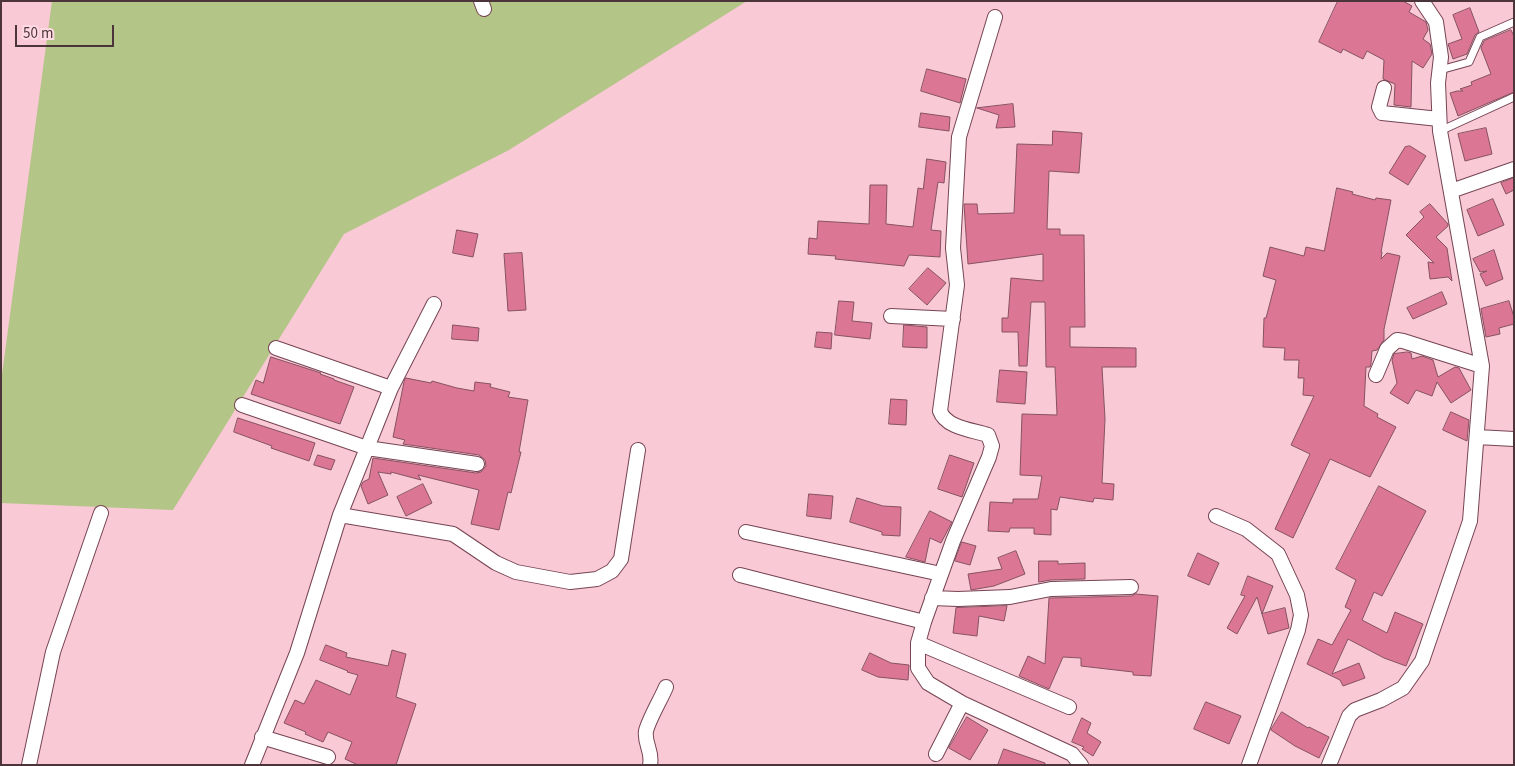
<!DOCTYPE html>
<html>
<head>
<meta charset="utf-8">
<style>
  body { margin:0 }
  #map { position:relative; width:1515px; height:766px; overflow:hidden; background:#f9c9d5; font-family:"Source Sans 3",sans-serif }
  canvas { display:block }
  .frame { position:absolute; inset:0; border:2px solid #4b343a; pointer-events:none }
  .scale { position:absolute; left:15px; top:25px; width:99px; height:22px; box-sizing:border-box; border:2px solid #4b343a; border-top:0; padding-left:6px; font-size:15px; line-height:18px; white-space:nowrap; color:#4b343a; -webkit-text-stroke:4px #ffdae3; paint-order:stroke }
</style>
</head>
<body>
<div id="map">
<canvas width="1515" height="766"></canvas>
<div class="frame"></div>
<div class="scale">50 m</div>
</div>
<script>
const ctx = document.querySelector('canvas').getContext('2d');
ctx.lineJoin = 'round';
function fill(path, color) {
  ctx.fillStyle = color;
  ctx.fill(path, 'evenodd');
}
function stroke(path, color, width, dash) {
  ctx.strokeStyle = color;
  ctx.lineWidth = width;
  ctx.lineCap = dash ? 'butt' : 'round';
  ctx.setLineDash(dash || []);
  ctx.stroke(path);
}
fill(new Path2D(`
  M 52,1 L 747,1 L 509,150 L 344,234 L 173,510 L 1,503 L 1,382 Z`), '#b3c587');
const building = new Path2D(`
  M 1338,1 L 1403,1 L 1412,6 L 1409,12 L 1426,22 L 1428,30 L 1423,39 L 1430,44 L 1432,54 L 1423,68 L 1412,61 L 1411,107 L 1394,105 L 1395,84 L 1383,79 L 1384,60 L 1367,51 L 1363,59 L 1343,49 L 1341,53 L 1319,42 Z
  M 1470,8 L 1479,32 L 1475,35 L 1467,54 L 1453,59 L 1448,44 L 1462,39 L 1453,15 Z
  M 1511,30 L 1514,36 L 1514,92 L 1458,116 L 1450,93 L 1457,91 L 1463,91 L 1460,89 L 1472,85 L 1471,82 L 1491,74 L 1481,48 L 1484,41 Z
  M 927,69 L 966,79 L 960,103 L 921,91 Z
  M 1013,104 L 1015,127 L 996,128 L 999,115 L 977,108 Z
  M 921,113 L 950,117 L 949,131 L 919,127 Z
  M 1486,128 L 1492,154 L 1465,161 L 1458,134 Z
  M 1053,131 L 1082,133 L 1079,173 L 1049,171 L 1047,229 L 1060,229 L 1060,235 L 1084,235 L 1085,327 L 1070,327 L 1070,347 L 1136,348 L 1136,367 L 1102,367 L 1105,419 L 1102,483 L 1114,484 L 1113,500 L 1094,498 L 1093,502 L 1060,497 L 1057,510 L 1051,509 L 1051,535 L 1034,534 L 1034,528 L 1010,528 L 1009,532 L 988,531 L 990,502 L 1013,503 L 1013,499 L 1038,499 L 1042,476 L 1020,475 L 1022,414 L 1057,415 L 1055,367 L 1046,367 L 1045,302 L 1031,302 L 1027,366 L 1019,366 L 1018,332 L 1002,332 L 1002,318 L 1008,318 L 1011,278 L 1043,281 L 1043,254 L 968,264 L 964,204 L 977,204 L 978,214 L 1014,213 L 1017,144 L 1052,145 Z
  M 1410,146 L 1426,156 L 1408,185 L 1389,173 L 1405,147 Z
  M 927,159 L 946,162 L 944,183 L 938,182 L 931,230 L 941,231 L 940,257 L 909,255 L 904,266 L 835,259 L 836,256 L 808,254 L 809,238 L 817,239 L 818,221 L 869,224 L 870,185 L 887,185 L 886,224 L 913,227 L 918,188 L 923,189 Z
  M 1514,178 L 1514,190 L 1506,194 L 1501,183 Z
  M 1337,188 L 1353,192 L 1352,194 L 1375,200 L 1376,198 L 1391,200 L 1381,252 L 1382,252 L 1381,259 L 1387,253 L 1400,256 L 1384,329 L 1384,340 L 1377,350 L 1372,351 L 1371,364 L 1370,367 L 1366,367 L 1364,406 L 1378,414 L 1377,417 L 1396,427 L 1370,477 L 1330,459 L 1293,538 L 1275,529 L 1310,454 L 1291,445 L 1314,396 L 1303,395 L 1304,378 L 1298,378 L 1299,360 L 1284,360 L 1285,348 L 1263,347 L 1264,318 L 1266,318 L 1276,280 L 1263,276 L 1270,247 L 1304,256 L 1306,247 L 1324,251 Z
  M 1493,199 L 1504,225 L 1478,236 L 1467,210 Z
  M 1430,204 L 1448,224 L 1448,226 L 1436,237 L 1447,248 L 1452,281 L 1448,277 L 1430,279 L 1428,262 L 1434,263 L 1406,235 L 1424,217 L 1420,212 Z
  M 457,230 L 478,234 L 473,257 L 453,253 Z
  M 1494,250 L 1503,279 L 1486,286 L 1480,274 L 1487,271 L 1480,272 L 1473,259 Z
  M 522,253 L 526,310 L 508,311 L 504,254 Z
  M 928,268 L 946,283 L 927,305 L 909,289 Z
  M 1442,292 L 1447,304 L 1413,319 L 1407,308 Z
  M 839,301 L 854,302 L 852,321 L 872,323 L 870,339 L 835,335 Z
  M 1509,301 L 1514,317 L 1514,324 L 1499,328 L 1500,334 L 1486,337 L 1481,309 Z
  M 453,325 L 479,328 L 478,341 L 452,339 Z
  M 904,325 L 927,327 L 927,348 L 903,347 Z
  M 817,332 L 832,333 L 831,349 L 815,347 Z
  M 1408,352 L 1411,353 L 1412,359 L 1422,356 L 1433,360 L 1438,377 L 1455,367 L 1459,368 L 1471,390 L 1451,403 L 1437,382 L 1432,396 L 1416,390 L 1408,404 L 1390,393 L 1397,383 L 1392,360 L 1394,354 Z
  M 271,357 L 321,373 L 320,374 L 334,379 L 334,380 L 354,387 L 340,424 L 251,394 L 256,380 L 263,383 Z
  M 1000,370 L 1027,372 L 1025,404 L 997,402 Z
  M 406,378 L 431,383 L 432,381 L 457,388 L 474,391 L 475,382 L 491,384 L 490,387 L 510,392 L 508,397 L 528,400 L 519,452 L 521,452 L 511,493 L 508,492 L 499,530 L 471,524 L 479,490 L 418,475 L 421,480 L 391,472 L 391,474 L 378,472 L 388,495 L 368,504 L 361,486 L 363,482 L 369,479 L 373,458 L 476,473 L 481,472 L 486,466 L 485,460 L 479,455 L 403,444 L 405,440 L 393,437 L 404,382 Z
  M 891,399 L 907,400 L 906,425 L 889,424 Z
  M 1451,412 L 1469,420 L 1467,441 L 1443,430 Z
  M 238,418 L 315,443 L 309,461 L 271,448 L 272,446 L 234,432 Z
  M 318,455 L 335,460 L 331,470 L 314,465 Z
  M 950,455 L 974,463 L 962,497 L 938,489 Z
  M 423,484 L 432,503 L 406,516 L 397,497 Z
  M 1379,486 L 1426,511 L 1382,596 L 1374,592 L 1362,620 L 1387,633 L 1395,612 L 1423,624 L 1406,666 L 1384,658 L 1348,639 L 1332,674 L 1359,663 L 1365,678 L 1343,686 L 1340,680 L 1307,664 L 1318,639 L 1332,645 L 1351,610 L 1345,607 L 1356,580 L 1336,569 Z
  M 809,494 L 833,496 L 831,519 L 807,516 Z
  M 857,498 L 883,506 L 901,507 L 900,536 L 882,535 L 882,532 L 850,522 Z
  M 930,511 L 952,522 L 941,543 L 930,538 L 925,562 L 906,557 Z
  M 962,542 L 976,546 L 970,565 L 955,561 Z
  M 1016,551 L 1025,574 L 994,586 L 971,590 L 968,574 L 1002,569 L 998,558 Z
  M 1198,553 L 1219,563 L 1209,585 L 1188,576 Z
  M 1039,561 L 1058,561 L 1058,564 L 1085,563 L 1085,579 L 1051,580 L 1039,582 Z
  M 1248,576 L 1273,586 L 1262,614 L 1257,597 L 1237,634 L 1227,628 L 1245,596 L 1241,595 Z
  M 1136,594 L 1158,596 L 1151,676 L 1133,675 L 1133,672 L 1081,666 L 1081,658 L 1063,657 L 1049,689 L 1019,676 L 1028,656 L 1045,664 L 1049,598 L 1131,596 Z
  M 1007,606 L 1004,621 L 979,616 L 977,636 L 953,633 L 956,608 Z
  M 1285,608 L 1289,628 L 1268,634 L 1262,614 Z
  M 326,645 L 347,653 L 346,657 L 388,666 L 392,650 L 406,654 L 396,697 L 416,704 L 396,765 L 358,765 L 345,759 L 352,742 L 328,732 L 323,742 L 305,734 L 306,732 L 284,723 L 295,700 L 304,704 L 316,680 L 350,695 L 358,675 L 347,672 L 348,671 L 320,660 Z
  M 870,653 L 891,663 L 909,665 L 908,680 L 878,677 L 862,670 Z
  M 1206,702 L 1241,716 L 1229,744 L 1194,729 Z
  M 1282,712 L 1308,728 L 1309,727 L 1329,737 L 1319,758 L 1295,746 L 1271,730 Z
  M 967,717 L 988,730 L 970,760 L 949,748 Z
  M 1082,718 L 1091,723 L 1087,733 L 1101,742 L 1093,756 L 1082,749 L 1084,747 L 1072,742 Z
  M 1004,749 L 1045,763 L 1045,765 L 998,765 Z`);
fill(building, '#dc7695');
stroke(building, '#865261', 1);
const service = new Path2D(`
  M 1440,70 L 1469,62 L 1480,37 L 1514,22
  M 1440,131 L 1514,97`);
const minor = new Path2D(`
  M 481,1 L 484,9
  M 995,17 L 959,137 L 953,248 L 957,285 L 940,411 C 946,428 973,430 988,435 L 992,446 L 989,457 L 953,541 L 924,622 L 918,643 L 918,668 L 928,683 L 962,703 L 1072,754 L 1081,765
  M 1384,88 L 1379,107 L 1382,113 L 1439,119
  M 1451,191 L 1514,169
  M 891,316 L 953,319
  M 276,348 L 391,388
  M 1376,375 L 1387,349 L 1397,340 L 1403,341 L 1482,366
  M 242,405 L 367,448 L 477,464
  M 1477,437 L 1514,439
  M 340,515 L 453,534 L 496,563 L 516,572 L 570,582 L 597,579 L 612,571 L 621,559 L 638,450
  M 1216,516 L 1246,529 L 1278,554 L 1297,595 L 1301,615 L 1298,630 L 1249,765
  M 746,532 L 941,574
  M 740,575 L 924,622
  M 932,598 L 958,599 L 1010,597 L 1051,589 L 1131,587
  M 918,643 L 1069,707
  M 262,737 L 328,757
  M 936,754 L 962,703
  M 29,765 L 53,652 L 101,513
  M 252,765 L 297,653 L 340,515 L 367,448 L 391,388 L 434,304
  M 650,765 C 653,751 644,744 646,731 C 649,719 661,699 666,687
  M 1329,765 L 1349,716 L 1355,710 L 1381,700 L 1403,688 L 1422,661 L 1470,521 L 1482,366 L 1440,131 L 1438,83 L 1441,57 L 1436,22 L 1422,1`);
stroke(service, '#764453', 9);
stroke(minor, '#764453', 16);
stroke(service, '#fff', 7);
stroke(minor, '#fff', 14);
</script>
</body>
</html>
